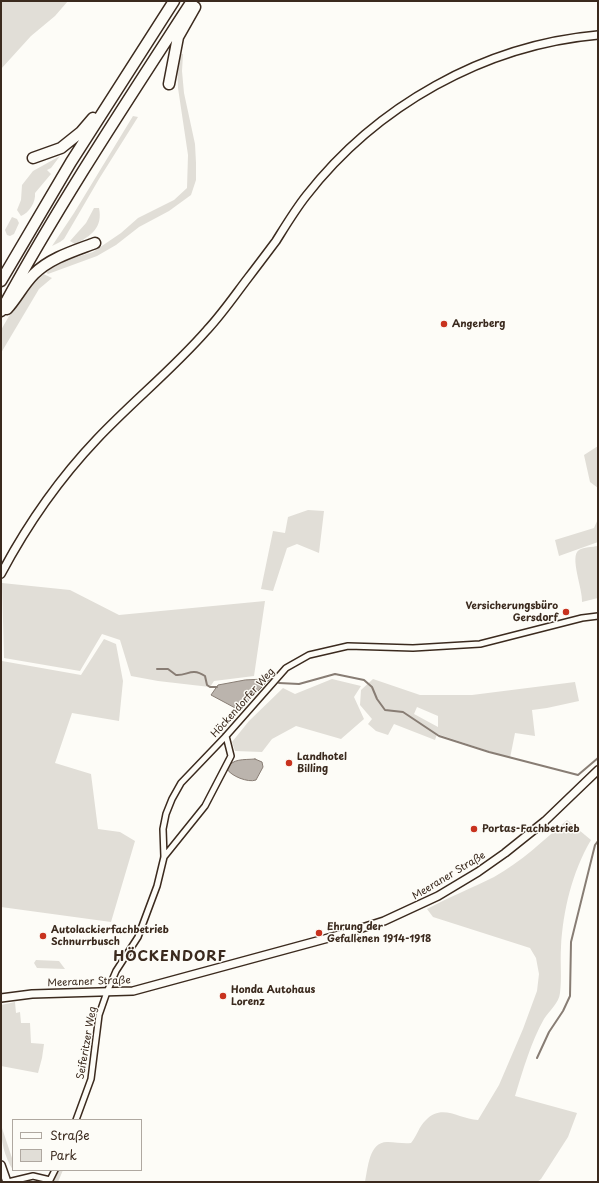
<!DOCTYPE html>
<html>
<head>
<meta charset="utf-8">
<style>
  body { margin:0 }
  #map { position:relative; width:599px; height:1183px; overflow:hidden; background:#fdfcf7; font-family:"Playpen Sans",sans-serif }
  canvas { display:block }
  .frame { position:absolute; inset:0; border:2px solid #3b2a1e; pointer-events:none }
  .legend { position:absolute; left:12px; top:1119px; width:130px; height:52px; box-sizing:border-box; background:#fdfcf7; border:1px solid #afa8a0; margin:0; padding:5px 7px; list-style:none; font-size:12px; color:#3b2a1e }
  .legend li { display:flex; align-items:center; gap:8px; height:20px }
  .legend b { width:20px; border:1px solid #afa8a0 }
</style>
</head>
<body>
<div id="map">
<canvas width="599" height="1183"></canvas>
<div class="frame"></div>
<ul class="legend">
<li><b style="height:5px;background:#fdfcf7"></b>Straße</li>
<li><b style="height:11px;background:#e1ded7"></b>Park</li>
</ul>
</div>
<script>
const ctx = document.querySelector('canvas').getContext('2d');
ctx.lineJoin = 'round';
function fill(path, color) {
  ctx.fillStyle = color;
  ctx.fill(path, 'evenodd');
}
function stroke(path, color, width, dash) {
  ctx.strokeStyle = color;
  ctx.lineWidth = width;
  ctx.lineCap = dash ? 'butt' : 'round';
  ctx.setLineDash(dash || []);
  ctx.stroke(path);
}
function label(font, color, halo, rows, align = 'center') {
  ctx.font = font + ' "Playpen Sans",sans-serif';
  ctx.lineWidth = 3;
  ctx.setLineDash([]);
  ctx.textBaseline = 'middle';
  ctx.strokeStyle = halo;
  ctx.fillStyle = color;
  for (const [text, x, y, turn = 0] of rows) {
    ctx.save();
    ctx.translate(x, y);
    ctx.rotate((+turn || 0) * Math.PI / 180);
    ctx.textAlign = isNaN(turn) ? turn : align;
    if (halo) ctx.strokeText(text, 0, 0);
    ctx.fillText(text, 0, 0);
    ctx.restore();
  }
}
fill(new Path2D(`
  M 1,1 L 68,1 L 55,16 L 31,36 L 1,69 Z
  M 183,54 L 182,71 L 184,93 L 195,144 L 196,163 L 196,180 L 191,195 L 169,211 L 139,227 L 116,245 L 97,256 L 48,274 L 45,271 L 67,260 L 93,252 L 121,233 L 138,218 L 174,200 L 187,188 L 188,155 L 178,88 L 177,55 Z
  M 133,116 L 138,117 L 99,179 L 64,239 L 60,242 L 52,246 L 74,213 Z
  M 60,156 L 51,168 L 47,170 L 51,174 L 35,193 C 36,202 29,213 21,216 L 17,210 L 21,200 L 22,185 L 33,171 Z
  M 94,208 L 99,208 C 103,228 91,236 75,244 L 70,241 L 86,223 Z
  M 12,217 L 17,219 L 19,223 L 14,234 L 10,236 L 7,235 L 5,230 Z
  M 39,272 L 52,278 L 39,289 L 1,353 L 1,330 L 21,295 Z
  M 598,446 L 598,488 L 590,482 L 584,455 Z
  M 308,510 L 324,511 L 319,553 L 297,544 L 287,548 L 273,591 L 261,589 L 273,531 L 285,533 L 288,517 Z
  M 598,519 L 598,542 L 559,556 L 555,540 L 594,528 Z
  M 598,546 L 598,598 L 582,602 C 583,589 569,556 579,550 C 584,547 592,547 598,546 Z
  M 2,583 L 70,590 L 119,615 L 265,601 L 254,676 L 214,681 L 210,687 L 158,681 L 131,676 L 120,640 L 102,634 L 80,671 L 4,658 Z
  M 2,618 L 2,661 L 81,675 L 104,639 L 116,644 L 123,681 L 119,721 L 72,713 L 55,763 L 91,774 L 98,829 L 120,832 L 135,841 L 111,922 L 1,907 Z
  M 332,679 L 361,686 L 354,697 L 364,719 L 341,739 L 296,726 L 272,739 L 262,752 L 235,751 L 232,742 L 249,721 L 283,688 L 295,694 Z
  M 373,679 L 420,695 L 472,695 L 575,682 L 579,701 L 547,708 L 532,710 L 535,736 L 515,733 L 510,758 L 437,734 L 435,740 L 394,724 L 388,735 L 376,731 L 368,724 L 372,719 L 360,705 L 361,690 ZM 417,707 L 438,716 L 438,727 L 414,714 Z
  M 567,820 L 591,840 C 572,872 563,911 561,947 C 560,963 562,978 560,993 C 559,1003 549,1011 544,1019 C 531,1042 523,1070 515,1096 L 577,1113 L 568,1137 L 541,1179 L 537,1182 L 365,1182 C 368,1168 369,1141 388,1142 C 396,1142 403,1144 411,1143 C 417,1136 419,1126 426,1120 C 442,1103 459,1119 478,1120 L 499,1085 L 523,1029 L 537,991 L 539,974 L 536,958 L 530,948 L 433,917 L 427,909 C 449,897 472,888 494,877 C 521,862 544,840 567,820 Z
  M 36,960 L 59,961 L 65,969 L 37,968 L 34,963 Z
  M 15,1002 L 16,1013 L 20,1012 L 21,1023 L 30,1023 L 31,1043 L 44,1044 L 42,1058 L 38,1073 L 1,1066 L 1,1005 Z
  M 1,1125 L 13,1161 L 13,1170 C 4,1156 1,1141 1,1125 Z
  M 58,1170 L 63,1170 L 58,1182 L 53,1182 Z`), '#e1ded7');
const water = new Path2D(`
  M 270,679 L 239,710 L 211,695 L 218,685 L 245,680 Z
  M 255,759 L 262,762 L 263,767 L 256,780 C 248,783 231,776 227,769 C 232,758 244,760 255,759 Z`);
fill(water, '#bbb4ad');
stroke(water, '#887d74', 1);
stroke(new Path2D(`
  M 157,669 L 168,669 L 176,675 C 188,676 191,667 205,676 L 207,685 L 210,687 L 217,687
  M 279,683 L 299,684 L 335,674 L 364,680 L 372,687 L 377,699 L 385,710 L 403,712 L 439,736 L 489,752 L 578,775 L 598,758
  M 537,1058 L 549,1032 L 563,1011 L 570,996 L 571,942 L 595,845 L 598,841`), '#887d74', 2);
const minor = new Path2D(`
  M 164,857 L 205,806 L 231,756 L 226,736
  M 76,1120 L 91,1079 L 99,1015 L 107,992 L 116,971 L 138,937 L 157,886 L 164,857 L 163,829 L 166,814 L 172,799 L 181,783 L 226,736 L 286,668 L 309,655 L 348,646 L 413,648 L 480,644 L 582,618 L 598,616
  M 8,1182 L 33,1176 L 50,1180 L 55,1170`);
const tertiary = new Path2D(`
  M 1,998 L 32,994 L 133,991 L 343,934 L 384,921 L 438,896 L 478,872 L 505,853 L 545,821 L 598,770`);
const secondary = new Path2D(`
  M 1,574 C 27,525 59,479 97,439 C 133,401 173,369 207,330 C 222,314 235,295 248,278 C 258,265 267,253 276,241 C 286,225 295,210 306,196 C 376,106 484,45 598,35
  M 1,1165 L 7,1182`);
const motorway = new Path2D(`
  M 169,84 L 178,37 L 195,7
  M 33,158 L 61,148 L 81,132 L 93,118
  M 1,281 L 71,162 L 174,1
  M 7,309 C 17,298 23,285 34,274 C 50,258 74,251 95,243
  M 1,311 C 59,204 126,103 192,1`);
stroke(minor, '#3b2a1e', 8);
stroke(tertiary, '#3b2a1e', 10);
stroke(secondary, '#3b2a1e', 10);
stroke(motorway, '#3b2a1e', 13);
stroke(minor, '#fdfcf7', 5);
stroke(tertiary, '#fdfcf7', 7);
stroke(secondary, '#fdfcf7', 7);
stroke(motorway, '#fdfcf7', 10);
for (const [x, y, r, color] of [
  [444,324,4,"#c8321e"],
  [566,612,4,"#c8321e"],
  [289,763,4,"#c8321e"],
  [474,829,4,"#c8321e"],
  [319,933,4,"#c8321e"],
  [43,936,4,"#c8321e"],
  [223,996,4,"#c8321e"]
]) {
  const dot = new Path2D();
  dot.arc(x, y, r, 0, 2 * Math.PI);
  ctx.fillStyle = color;
  ctx.fill(dot);
  stroke(dot, '#fdfcf7', 1.5);
}
label('bold 10px', '#3b2a1e', '#fdfcf7', [
  ["Angerberg",452,324],
  ["Versicherungsbüro",558,606,"right"],
  ["Gersdorf",558,618,"right"],
  ["Landhotel",297,757],
  ["Billing",297,769],
  ["Portas-Fachbetrieb",482,829],
  ["Ehrung der",327,927],
  ["Gefallenen 1914-1918",327,939],
  ["Autolackierfachbetrieb",51,930],
  ["Schnurrbusch",51,942],
  ["Honda Autohaus",231,990],
  ["Lorenz",231,1002]
], 'left');
label('10px', '#3b2a1e', '#fdfcf7', [
  ["Höckendorfer Weg",243,703,-48],
  ["Meeraner Straße",449,876,-31],
  ["Meeraner Straße",89,982,-2],
  ["Seiferitzer Weg",87,1043,-80]
]);
ctx.letterSpacing = '1px';
label('bold 14px', '#3b2a1e', '#fdfcf7', [
  ["HÖCKENDORF",170,957]
]);
ctx.letterSpacing = '0px';
</script>
</body>
</html>
